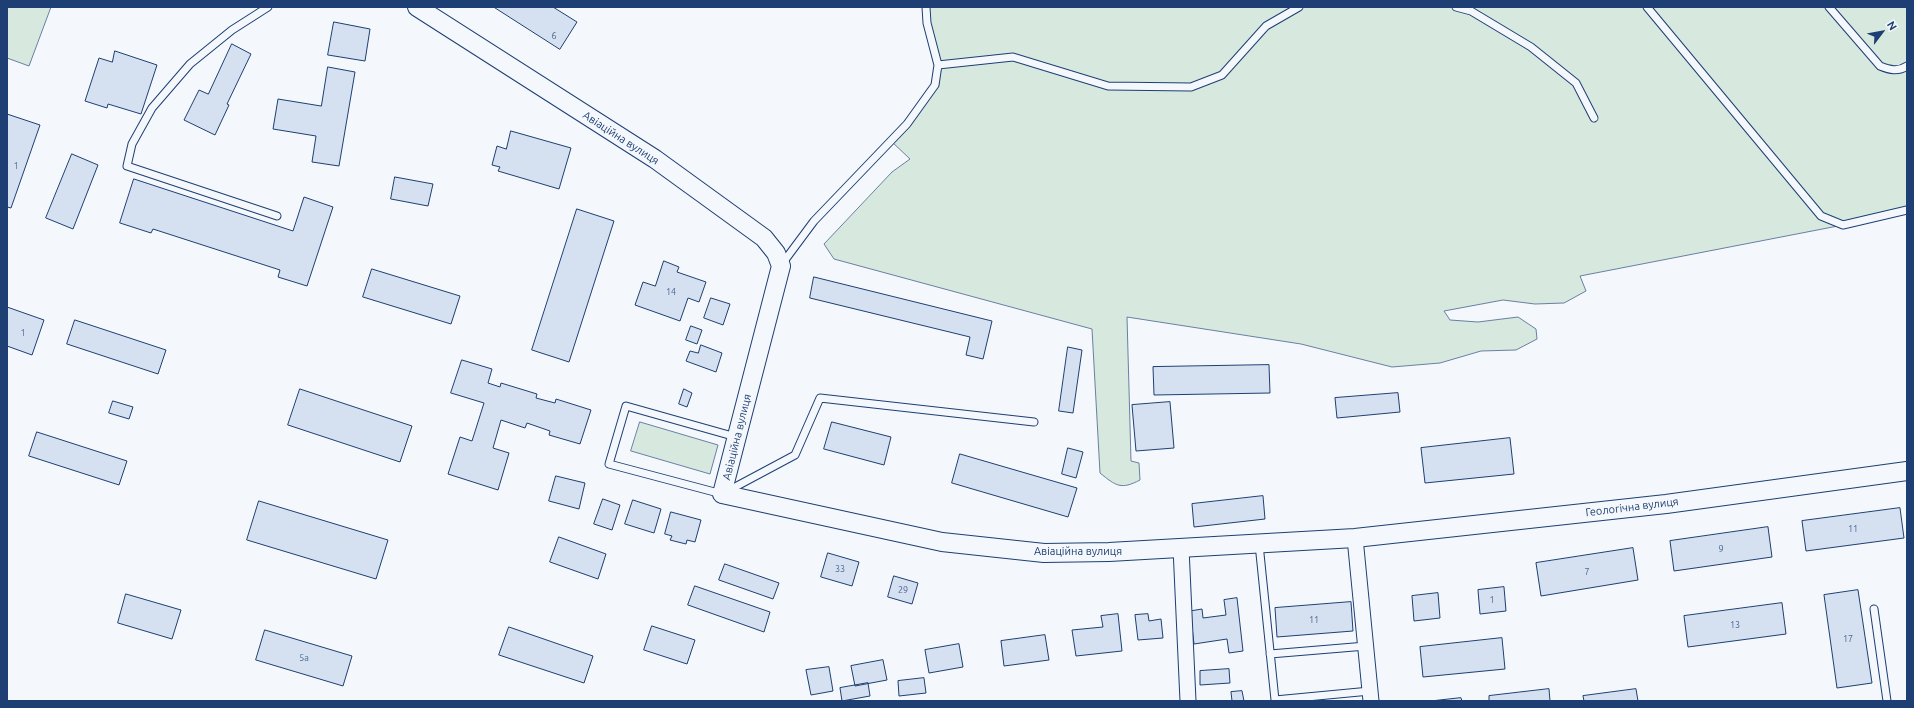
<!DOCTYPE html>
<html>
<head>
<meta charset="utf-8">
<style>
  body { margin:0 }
  #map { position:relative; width:1914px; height:708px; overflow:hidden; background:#f4f7fb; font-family:Ubuntu,sans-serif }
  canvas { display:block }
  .frame { position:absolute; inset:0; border:8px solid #1d3f73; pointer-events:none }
  .north { position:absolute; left:1862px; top:12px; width:40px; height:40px; -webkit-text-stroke:3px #f4f7fb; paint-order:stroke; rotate:58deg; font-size:11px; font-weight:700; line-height:16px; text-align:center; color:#1d3f73 }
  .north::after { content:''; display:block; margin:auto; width:14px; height:18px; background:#1d3f73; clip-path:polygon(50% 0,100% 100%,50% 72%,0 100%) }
</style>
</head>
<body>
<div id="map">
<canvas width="1914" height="708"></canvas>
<div class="frame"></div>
<div class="north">N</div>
</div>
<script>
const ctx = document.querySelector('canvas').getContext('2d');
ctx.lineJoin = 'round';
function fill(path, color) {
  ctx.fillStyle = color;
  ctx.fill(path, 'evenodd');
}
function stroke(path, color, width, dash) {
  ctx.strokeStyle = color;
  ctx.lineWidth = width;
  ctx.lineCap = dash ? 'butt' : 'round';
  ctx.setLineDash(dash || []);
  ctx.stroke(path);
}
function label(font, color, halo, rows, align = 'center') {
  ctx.font = font + ' Ubuntu,sans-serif';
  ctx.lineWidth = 3;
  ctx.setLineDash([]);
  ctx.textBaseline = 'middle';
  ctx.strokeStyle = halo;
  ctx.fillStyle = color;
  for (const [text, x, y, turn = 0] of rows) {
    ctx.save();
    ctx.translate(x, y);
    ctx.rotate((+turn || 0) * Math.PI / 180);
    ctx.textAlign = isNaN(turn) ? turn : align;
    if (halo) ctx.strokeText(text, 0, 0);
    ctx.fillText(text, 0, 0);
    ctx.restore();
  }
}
const green = new Path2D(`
  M 7,7 L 51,7 L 29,66 L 7,58 Z
  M 926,7 L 1907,7 L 1907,210 L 1843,225 L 1580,276 L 1586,291 L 1564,303 L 1535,304 L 1503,300 L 1444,311 L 1450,320 L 1478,322 L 1518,317 L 1536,329 L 1537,339 L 1516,350 L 1481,351 L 1440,363 L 1392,367 L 1301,344 L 1127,317 L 1131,461 L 1139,463 L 1140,480 C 1121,490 1116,486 1100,473 L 1092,329 L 834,259 L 824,244 L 892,172 L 910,159 L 891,141 L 935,85 L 938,65 Z
  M 640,422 L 718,445 L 710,474 L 631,451 Z`);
fill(green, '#d7e8df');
stroke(green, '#687fa3', 1);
const building = new Path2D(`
  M 494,7 L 553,7 L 577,22 L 560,49 Z
  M 334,22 L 370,29 L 365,61 L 328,55 Z
  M 232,44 L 251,54 L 227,104 L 229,105 L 215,135 L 184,120 L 199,90 L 208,94 Z
  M 115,51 L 157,65 L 141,114 L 108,104 L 107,108 L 85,101 L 99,58 L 112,62 Z
  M 328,67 L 355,72 L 339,166 L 312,162 L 316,136 L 273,129 L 278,99 L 321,106 Z
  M 7,114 L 40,125 L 11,208 L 7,207 Z
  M 511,131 L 571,148 L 559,189 L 498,171 L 500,167 L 492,165 L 497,146 L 506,149 Z
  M 72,154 L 98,165 L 73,229 L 46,218 Z
  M 395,177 L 433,184 L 428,206 L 391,199 Z
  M 134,179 L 293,231 L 304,197 L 333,207 L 307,286 L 278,277 L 280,270 L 153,229 L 151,233 L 120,223 Z
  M 577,209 L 614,221 L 569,362 L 532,350 Z
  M 664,261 L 679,267 L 677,272 L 706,282 L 699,302 L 688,298 L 680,321 L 635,305 L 643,282 L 655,286 Z
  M 372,269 L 460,296 L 451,324 L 363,297 Z
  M 814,277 L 992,321 L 983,359 L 966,355 L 970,337 L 810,298 Z
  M 711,298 L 730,304 L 723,325 L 704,318 Z
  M 7,307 L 44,320 L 32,355 L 7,346 Z
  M 75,320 L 166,350 L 158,374 L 67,344 Z
  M 691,326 L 702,330 L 697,344 L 686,340 Z
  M 701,345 L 722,353 L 716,372 L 686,361 L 690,351 L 698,353 Z
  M 1068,347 L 1082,350 L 1073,413 L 1059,411 Z
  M 462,360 L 492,369 L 488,383 L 500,387 L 501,383 L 537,394 L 536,398 L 555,403 L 556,399 L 591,410 L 580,444 L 549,435 L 550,431 L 527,423 L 525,428 L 501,420 L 493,448 L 509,453 L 498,490 L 448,474 L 460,437 L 472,441 L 484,403 L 451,393 Z
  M 1269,365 L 1270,393 L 1154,395 L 1153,367 Z
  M 300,389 L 412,426 L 400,462 L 288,425 Z
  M 684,389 L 692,393 L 687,407 L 679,404 Z
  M 1398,393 L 1400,412 L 1337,418 L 1335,398 Z
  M 113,401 L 133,407 L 129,419 L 109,413 Z
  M 1170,402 L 1174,448 L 1136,451 L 1132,405 Z
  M 832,422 L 891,437 L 884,465 L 824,449 Z
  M 37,432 L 127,461 L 119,485 L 29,456 Z
  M 1510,438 L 1514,474 L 1425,483 L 1421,448 Z
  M 1068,448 L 1083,452 L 1076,478 L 1062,474 Z
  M 960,454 L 1077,488 L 1068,517 L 952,483 Z
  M 556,476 L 585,483 L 579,509 L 549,501 Z
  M 1263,496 L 1265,519 L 1194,527 L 1192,504 Z
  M 603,499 L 620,505 L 612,530 L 594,524 Z
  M 633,500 L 661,509 L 654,533 L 625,524 Z
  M 259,501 L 388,540 L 376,579 L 247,540 Z
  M 1900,508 L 1904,538 L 1806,551 L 1802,521 Z
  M 671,512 L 701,520 L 695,542 L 687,540 L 686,544 L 670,540 L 672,536 L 665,534 Z
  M 1768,527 L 1772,557 L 1674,571 L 1670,541 Z
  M 559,537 L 606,554 L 598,579 L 550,562 Z
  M 1633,548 L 1638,580 L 1541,596 L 1536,563 Z
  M 828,553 L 859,562 L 852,586 L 821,577 Z
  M 725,564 L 779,583 L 773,599 L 719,580 Z
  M 894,576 L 918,583 L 912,604 L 888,597 Z
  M 695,586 L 770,612 L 764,632 L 688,605 Z
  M 1504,587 L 1506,611 L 1480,614 L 1478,590 Z
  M 1858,590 L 1872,683 L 1837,688 L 1824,595 Z
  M 1438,593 L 1440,618 L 1414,621 L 1412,596 Z
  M 126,594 L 181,610 L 172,639 L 118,623 Z
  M 1237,598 L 1243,651 L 1229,653 L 1227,639 L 1194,644 L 1190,611 L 1202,609 L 1203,618 L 1226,615 L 1224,600 Z
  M 1351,602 L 1353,631 L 1277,637 L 1275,608 Z
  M 1782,603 L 1786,634 L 1688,647 L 1684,616 Z
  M 1118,614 L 1122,651 L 1076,656 L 1072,630 L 1103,627 L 1101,616 Z
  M 1148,614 L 1149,621 L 1161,619 L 1163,638 L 1138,640 L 1135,615 Z
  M 652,626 L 695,640 L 687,664 L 644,650 Z
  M 509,627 L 593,656 L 584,683 L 499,655 Z
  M 265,630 L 352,656 L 343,686 L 256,660 Z
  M 1045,635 L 1049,660 L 1004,666 L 1001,641 Z
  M 1502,638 L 1505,669 L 1423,677 L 1420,647 Z
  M 959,644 L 963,667 L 929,673 L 925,650 Z
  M 883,660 L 887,680 L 855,686 L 851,666 Z
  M 829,667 L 833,691 L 811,695 L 806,670 Z
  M 1229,669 L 1230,683 L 1200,685 L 1200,671 Z
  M 924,678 L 926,693 L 899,696 L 898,681 Z
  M 868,683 L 870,696 L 842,701 L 840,688 Z
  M 1549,689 L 1550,701 L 1489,701 L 1489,696 Z
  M 1636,689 L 1638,701 L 1584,701 L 1583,696 Z
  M 1242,691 L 1244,701 L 1232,701 L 1231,692 Z
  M 1461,698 L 1462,701 L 1431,701 Z`);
fill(building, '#d5e0f0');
stroke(building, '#1d3f73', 1);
const service = new Path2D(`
  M 268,7 L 232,30 L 190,64 L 152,108 L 132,144 L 127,166 L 277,216
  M 1456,7 L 1471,11 L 1531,47 L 1576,83 L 1594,118
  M 1647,7 L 1821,216 L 1843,225 L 1907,210
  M 1829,7 L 1880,66 C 1890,70 1898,72 1907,66
  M 938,65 L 1013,57 L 1108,86 L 1191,87 L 1222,75 L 1266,26 L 1299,7
  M 782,264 L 814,221 L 907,124 L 935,85 L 938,65 L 927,23 L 926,7
  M 736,437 L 626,406 L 609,464 L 722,494 L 795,455 L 820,398 L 1034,422
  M 1259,544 L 1275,700 L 1370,691
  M 1874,609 L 1887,701
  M 1270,654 L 1366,646`);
const minor = new Path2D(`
  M 1355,538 L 1371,701
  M 1181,548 L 1188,701`);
const tertiary = new Path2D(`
  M 417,7 L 655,159 L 764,238 L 776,253 L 781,266 L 722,494 L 942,542 L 1044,553 L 1109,552 L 1355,538 L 1666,504 L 1907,471`);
stroke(service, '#1d3f73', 9);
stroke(minor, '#1d3f73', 17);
stroke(tertiary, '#1d3f73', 20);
stroke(service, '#f4f7fb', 7);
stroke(minor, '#f4f7fb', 15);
stroke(tertiary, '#f4f7fb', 18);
label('9px', '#4b6792', null, [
  ["6",554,36],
  ["1",16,166],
  ["14",671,292],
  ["1",23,333],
  ["11",1853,529],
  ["9",1721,549],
  ["33",840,569],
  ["7",1587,572],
  ["29",903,590],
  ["1",1492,600],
  ["11",1314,620],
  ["13",1735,625],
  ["17",1848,639],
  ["5а",304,658]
]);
label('11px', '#1d3f73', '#f4f7fb', [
  ["Авіаційна вулиця",621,138,33],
  ["Авіаційна вулиця",737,437,-76],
  ["Геологічна вулиця",1632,507,-7],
  ["Авіаційна вулиця",1078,551]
]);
</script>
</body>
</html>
